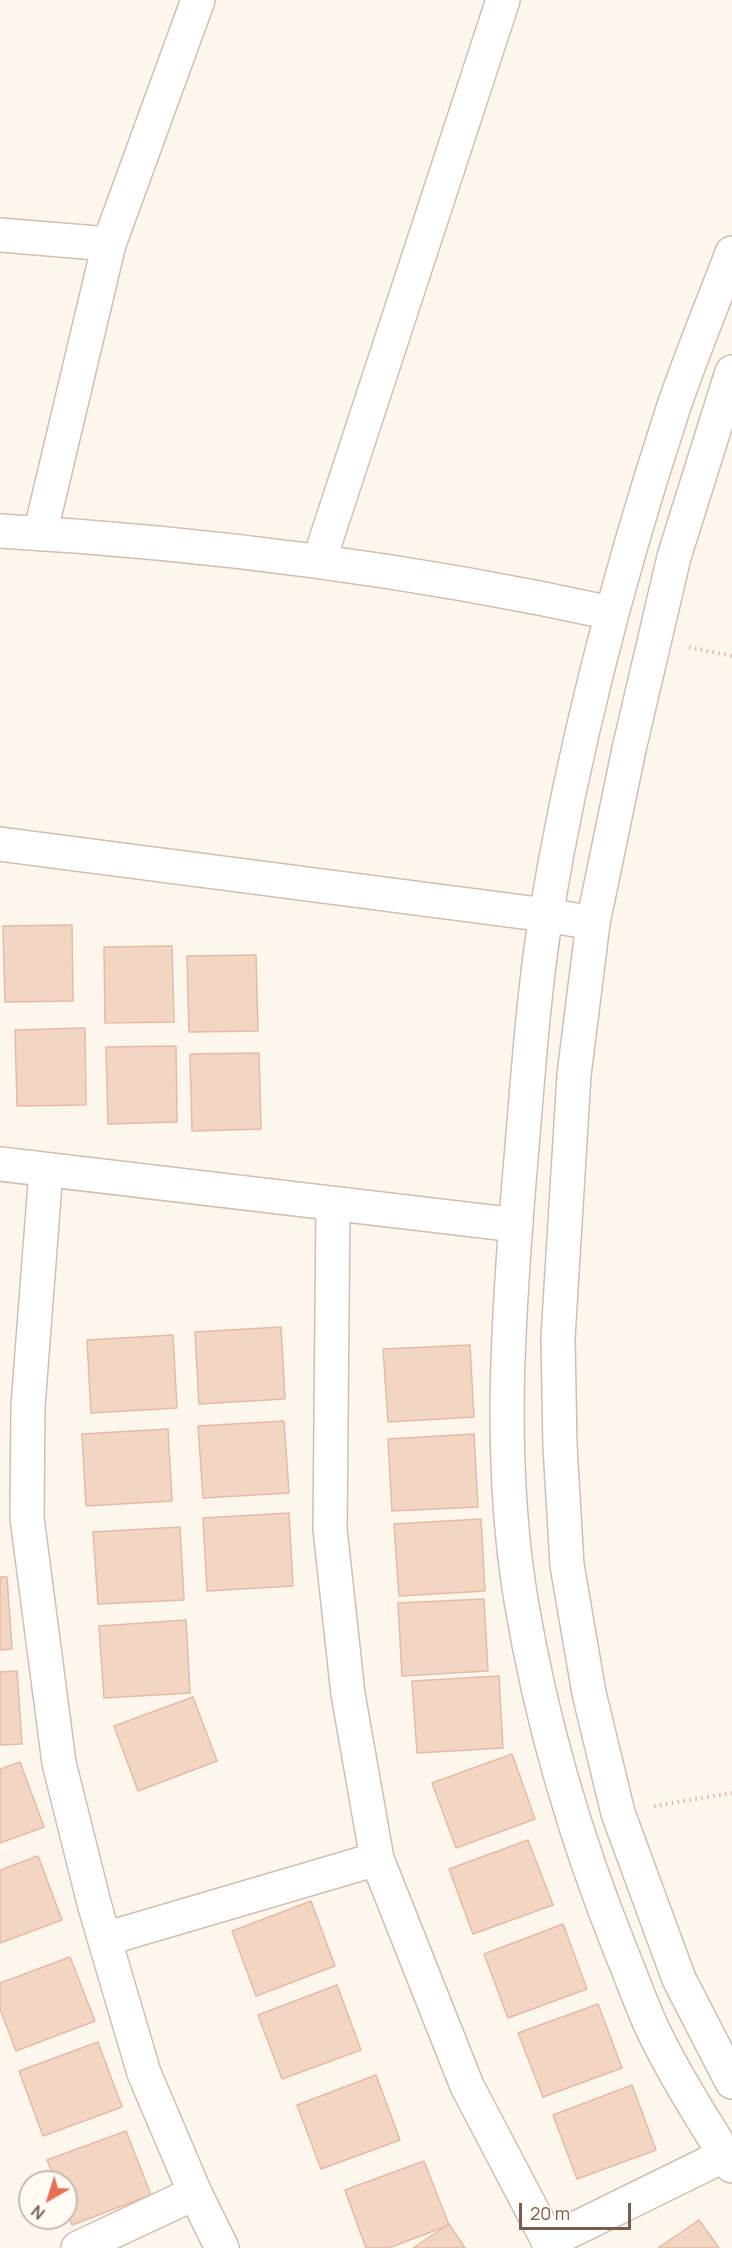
<!DOCTYPE html>
<html>
<head>
<meta charset="utf-8">
<style>
  body { margin:0 }
  #map { position:relative; width:732px; height:2248px; overflow:hidden; background:#fdf6ec; font-family:Manrope,sans-serif }
  canvas { display:block }
  .north { position:absolute; left:18px; top:2170px; width:60px; height:60px; box-sizing:border-box; background:#fffaf3; border:2px solid #cabbb1; border-radius:50%; rotate:219deg; font-size:16px; font-weight:700; line-height:24px; text-align:center; color:#7a5c4d }
  .north::after { content:''; display:block; margin:auto; width:21px; height:27px; background:#e76f51; clip-path:polygon(50% 0,100% 100%,50% 72%,0 100%) }
  .scale { position:absolute; left:519px; top:2203px; width:112px; height:27px; box-sizing:border-box; border:3px solid #7a5c4d; border-top:0; padding-left:8px; font-size:18px; line-height:21px; white-space:nowrap; color:#7a5c4d; -webkit-text-stroke:4px #fffaf3; paint-order:stroke }
</style>
</head>
<body>
<div id="map">
<canvas width="732" height="2248"></canvas>
<div class="north">N</div>
<div class="scale">20 m</div>
</div>
<script>
const ctx = document.querySelector('canvas').getContext('2d');
ctx.lineJoin = 'round';
function fill(path, color) {
  ctx.fillStyle = color;
  ctx.fill(path, 'evenodd');
}
function stroke(path, color, width, dash) {
  ctx.strokeStyle = color;
  ctx.lineWidth = width;
  ctx.lineCap = dash ? 'butt' : 'round';
  ctx.setLineDash(dash || []);
  ctx.stroke(path);
}
const building = new Path2D(`
  M 72,925 L 73,1001 L 5,1002 L 3,926 Z
  M 172,946 L 174,1022 L 105,1023 L 104,947 Z
  M 256,955 L 258,1031 L 189,1032 L 187,956 Z
  M 85,1028 L 86,1105 L 17,1106 L 15,1030 Z
  M 176,1046 L 177,1122 L 108,1124 L 106,1047 Z
  M 259,1053 L 261,1129 L 192,1131 L 190,1054 Z
  M 281,1327 L 285,1399 L 199,1404 L 195,1332 Z
  M 173,1335 L 177,1408 L 91,1413 L 87,1340 Z
  M 470,1345 L 474,1417 L 388,1422 L 383,1349 Z
  M 284,1421 L 289,1493 L 203,1498 L 198,1426 Z
  M 168,1429 L 172,1501 L 86,1506 L 82,1434 Z
  M 474,1434 L 478,1507 L 392,1511 L 388,1439 Z
  M 289,1513 L 293,1586 L 207,1591 L 203,1518 Z
  M 481,1519 L 485,1591 L 399,1596 L 394,1524 Z
  M 180,1527 L 184,1600 L 98,1604 L 93,1532 Z
  M 0,1577 L 7,1577 L 12,1649 L 0,1650 Z
  M 484,1599 L 488,1671 L 402,1676 L 398,1603 Z
  M 186,1620 L 190,1693 L 104,1698 L 99,1626 Z
  M 17,1671 L 22,1744 L 0,1745 L 0,1672 Z
  M 499,1676 L 503,1748 L 417,1753 L 412,1681 Z
  M 193,1697 L 217,1761 L 138,1791 L 114,1726 Z
  M 512,1754 L 535,1819 L 456,1848 L 432,1783 Z
  M 20,1762 L 44,1827 L 0,1843 L 0,1769 Z
  M 528,1840 L 553,1905 L 473,1934 L 449,1869 Z
  M 38,1856 L 62,1920 L 0,1943 L 0,1870 Z
  M 311,1901 L 335,1966 L 256,1996 L 232,1931 Z
  M 563,1924 L 587,1989 L 508,2018 L 484,1954 Z
  M 70,1957 L 95,2021 L 16,2051 L 0,2009 L 0,1983 Z
  M 337,1985 L 361,2050 L 282,2079 L 258,2015 Z
  M 598,2004 L 622,2068 L 543,2097 L 518,2033 Z
  M 98,2042 L 122,2107 L 43,2136 L 19,2071 Z
  M 376,2075 L 400,2140 L 321,2169 L 297,2105 Z
  M 632,2085 L 656,2150 L 577,2179 L 553,2115 Z
  M 126,2131 L 151,2195 L 72,2225 L 66,2210 L 66,2182 L 56,2182 L 47,2160 Z
  M 424,2161 L 449,2225 L 389,2248 L 366,2248 L 345,2190 Z
  M 699,2220 L 719,2248 L 658,2248 Z
  M 449,2224 L 465,2248 L 413,2248 Z`);
fill(building, '#f3d5c3');
stroke(building, '#e6bba3', 1.5);
const minor = new Path2D(`
  M 0,235 L 109,244
  M 0,531 C 205,543 410,569 611,613
  M 40,534 L 109,244 L 198,0
  M 319,561 L 503,0
  M 0,844 L 546,915 L 593,923
  M 0,1164 L 516,1225
  M 46,1170 L 28,1406 L 27,1518 L 59,1763 L 95,1907 L 144,2073 L 195,2193 L 222,2248
  M 333,1204 L 330,1529 L 348,1694 L 377,1859 L 467,2086 L 552,2248
  M 105,1939 L 377,1859
  M 548,2242 L 725,2155
  M 78,2248 L 195,2193`);
const tertiary = new Path2D(`
  M 732,253 C 712,306 690,358 672,412 C 619,574 574,746 546,915 C 532,1003 527,1093 519,1182 C 508,1321 498,1462 521,1600 C 541,1721 576,1840 622,1954 C 632,1978 641,2004 652,2028 C 675,2076 704,2121 732,2166
  M 732,372 L 674,557 L 629,749 L 593,923 L 574,1075 L 558,1338 L 560,1446 L 567,1565 L 589,1693 L 618,1813 L 679,1979 L 732,2082`);
stroke(minor, '#d1beb0', 36);
stroke(tertiary, '#d1beb0', 36);
stroke(new Path2D(`
  M 689,647 L 732,656
  M 654,1806 L 732,1793`), '#d9b8a5', 4, [1.5, 4.5]);
stroke(minor, '#fff', 33);
stroke(tertiary, '#fff', 33);
</script>
</body>
</html>
